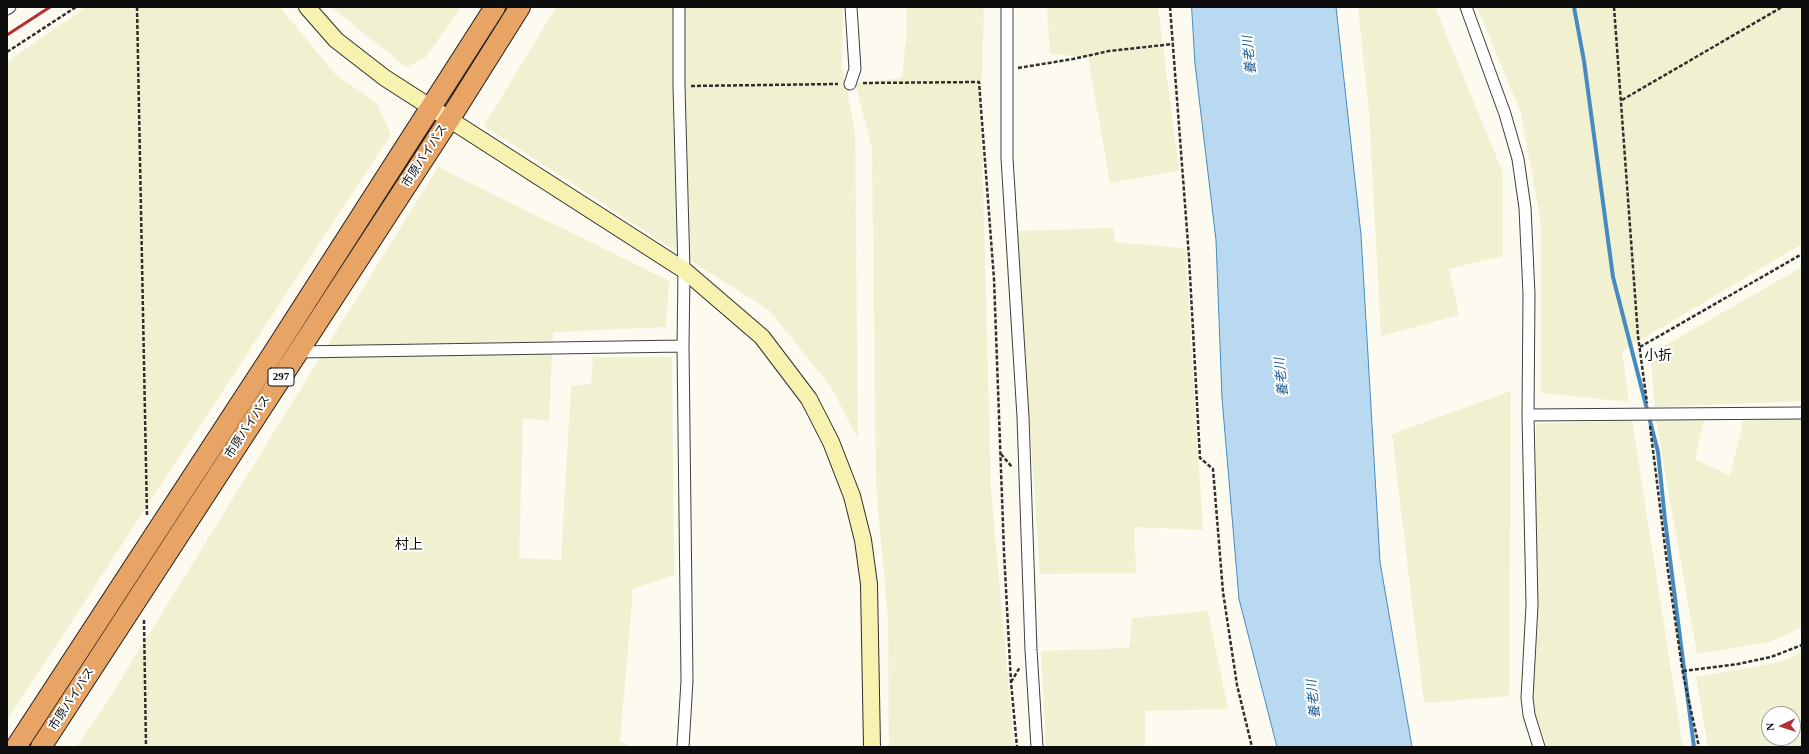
<!DOCTYPE html>
<html>
<head>
<meta charset="utf-8">
<style>
  body { margin:0 }
  #map { position:relative; width:1809px; height:754px; overflow:hidden; background:#fdfbef; font-family:"Times New Roman",serif }
  canvas { display:block }
  .frame { position:absolute; inset:0; border:8px solid #0d0d0d; pointer-events:none }
  .north { position:absolute; left:1761px; top:706px; width:40px; height:40px; box-sizing:border-box; background:#fff; border:1px solid #9e9e9e; border-radius:50%; rotate:266deg; font-size:11px; font-weight:700; line-height:16px; text-align:center; color:#0d0d0d }
  .north::after { content:''; display:block; margin:auto; width:14px; height:18px; background:#b03234; clip-path:polygon(50% 0,100% 100%,50% 72%,0 100%) }
</style>
</head>
<body>
<div id="map">
<canvas width="1809" height="754"></canvas>
<div class="frame"></div>
<div class="north">N</div>
</div>
<script>
const ctx = document.querySelector('canvas').getContext('2d');
ctx.lineJoin = 'round';
function fill(path, color) {
  ctx.fillStyle = color;
  ctx.fill(path, 'evenodd');
}
function stroke(path, color, width, dash) {
  ctx.strokeStyle = color;
  ctx.lineWidth = width;
  ctx.lineCap = dash ? 'butt' : 'round';
  ctx.setLineDash(dash || []);
  ctx.stroke(path);
}
function label(font, color, halo, rows, align = 'center') {
  ctx.font = font + ' "Times New Roman","Noto Sans JP",serif';
  ctx.lineWidth = 4;
  ctx.setLineDash([]);
  ctx.textBaseline = 'middle';
  ctx.strokeStyle = halo;
  ctx.fillStyle = color;
  for (const [text, x, y, turn = 0] of rows) {
    ctx.save();
    ctx.translate(x, y);
    ctx.rotate((+turn || 0) * Math.PI / 180);
    ctx.textAlign = isNaN(turn) ? turn : align;
    if (halo) ctx.strokeText(text, 0, 0);
    ctx.fillText(text, 0, 0);
    ctx.restore();
  }
}
fill(new Path2D(`
  M 86,7 L 280,7 L 334,73 L 377,104 L 391,134 L 7,720 L 7,62 Z
  M 331,7 L 461,7 L 425,58 L 406,67 Z
  M 556,7 L 843,7 L 842,69 L 855,130 L 858,439 L 831,387 L 769,310 L 691,261 L 484,126 Z
  M 906,7 L 984,7 L 981,105 L 991,490 L 1014,747 L 889,747 L 888,619 L 876,486 L 872,148 L 855,83 L 902,78 L 907,29 Z
  M 1047,7 L 1158,7 L 1179,171 L 1110,183 L 1088,57 L 1050,54 Z
  M 1358,7 L 1435,7 L 1503,173 L 1503,256 L 1449,269 L 1459,315 L 1381,336 L 1369,112 Z
  M 1477,7 L 1802,7 L 1802,244 L 1622,351 L 1629,402 L 1541,393 L 1541,224 L 1521,113 Z
  M 438,167 L 669,281 L 666,327 L 553,332 L 549,421 L 523,418 L 519,558 L 561,560 L 571,386 L 591,384 L 593,357 L 672,357 L 674,575 L 633,589 L 620,741 L 634,747 L 76,747 L 102,710 Z
  M 1113,228 L 1115,242 L 1185,248 L 1203,530 L 1134,527 L 1136,573 L 1040,574 L 1017,231 Z
  M 1802,267 L 1802,401 L 1655,407 L 1650,354 Z
  M 1511,391 L 1509,696 L 1424,703 L 1392,434 Z
  M 1655,415 L 1704,421 L 1695,459 L 1730,476 L 1744,418 L 1802,419 L 1802,627 L 1770,642 L 1697,654 Z
  M 1632,420 L 1683,747 L 1548,747 L 1533,709 L 1536,545 L 1536,424 Z
  M 1208,611 L 1228,709 L 1145,711 L 1145,747 L 1046,747 L 1041,651 L 1129,648 L 1132,618 Z
  M 1802,652 L 1802,747 L 1708,747 L 1696,677 L 1780,662 ZM 1769,714 L 1793,714 L 1793,738 L 1769,738 Z`), '#f1f0d1');
const water = new Path2D(`
  M 1192,7 L 1336,7 L 1361,235 L 1380,562 L 1412,747 L 1277,747 L 1239,599 L 1222,398 L 1216,240 L 1195,64 Z`);
fill(water, '#b8d9f0');
stroke(water, '#468bc0', 1);
stroke(new Path2D(`
  M 1574,7 L 1584,61 L 1613,277 L 1658,452 L 1665,520 L 1694,747`), '#468bc0', 4);
const street = new Path2D(`
  M 679,7 L 679,86 L 684,270 L 683,346 L 687,681 L 683,747
  M 1007,7 L 1007,158 L 1023,417 L 1031,650 L 1037,747
  M 1466,7 L 1505,114 L 1518,159 L 1525,208 L 1529,294 L 1528,415 L 1532,605 L 1527,698 L 1529,715 L 1539,747
  M 7,9 L 10,7
  M 850,84 L 855,69 L 851,7
  M 298,352 L 683,346
  M 1528,415 L 1802,413`);
const secondary = new Path2D(`
  M 307,7 L 336,40 L 385,78 L 684,270 L 762,337 L 809,399 L 831,442 L 852,496 L 863,540 L 869,584 L 872,747`);
const highway = new Path2D(`
  M 16,747 L 272,355 L 495,7
  M 41,747 L 449,120 L 520,7`);
stroke(street, '#404040', 13);
stroke(secondary, '#2f2f2f', 18);
stroke(highway, '#1e1e1e', 22);
stroke(new Path2D(`
  M 137,7 L 147,516
  M 1170,7 L 1189,257 L 1200,458 L 1213,469 L 1223,592 L 1237,685 L 1252,747
  M 1614,7 L 1638,336 L 1647,403
  M 7,52 L 76,7
  M 1018,68 L 1073,59 L 1109,51 L 1173,44
  M 863,83 L 979,82 L 994,279 L 1004,552 L 1011,682 L 1017,747
  M 691,86 L 838,84
  M 1622,100 L 1782,7
  M 1640,347 L 1802,254
  M 1650,426 L 1668,571 L 1683,674 L 1699,747
  M 1001,454 L 1012,467
  M 144,620 L 146,747
  M 1683,671 L 1738,664 L 1771,657 L 1802,645
  M 1011,682 L 1020,667`), '#2f2f2f', 2.5, [4, 2]);
stroke(street, '#fff', 11);
stroke(secondary, '#f7f2b0', 16);
stroke(highway, '#e7a464', 20);
stroke(new Path2D(`
  M 7,35 L 50,7`), '#b03234', 3);
for (const [x, y, w] of [
  [281,377,26]
]) {
  const box = new Path2D();
  box.roundRect(x - w / 2, y - 9, w, 18, 3);
  ctx.fillStyle = '#fff';
  ctx.fill(box);
  stroke(box, '#0d0d0d', 1);
}
label('bold 11px', '#0d0d0d', null, [
  ["297",281,377]
]);
label('12px', '#0d0d0d', '#fff', [
  ["市原バイパス",425,156,-57],
  ["市原バイパス",248,427,-57],
  ["市原バイパス",72,699,-57]
]);
label('italic 13px', '#225e93', '#fff', [
  ["養老川",1250,55,-96],
  ["養老川",1282,377,-96],
  ["養老川",1314,699,-96]
]);
label('14px', '#0d0d0d', '#fff', [
  ["小折",1658,356],
  ["村上",409,545]
]);
</script>
</body>
</html>
